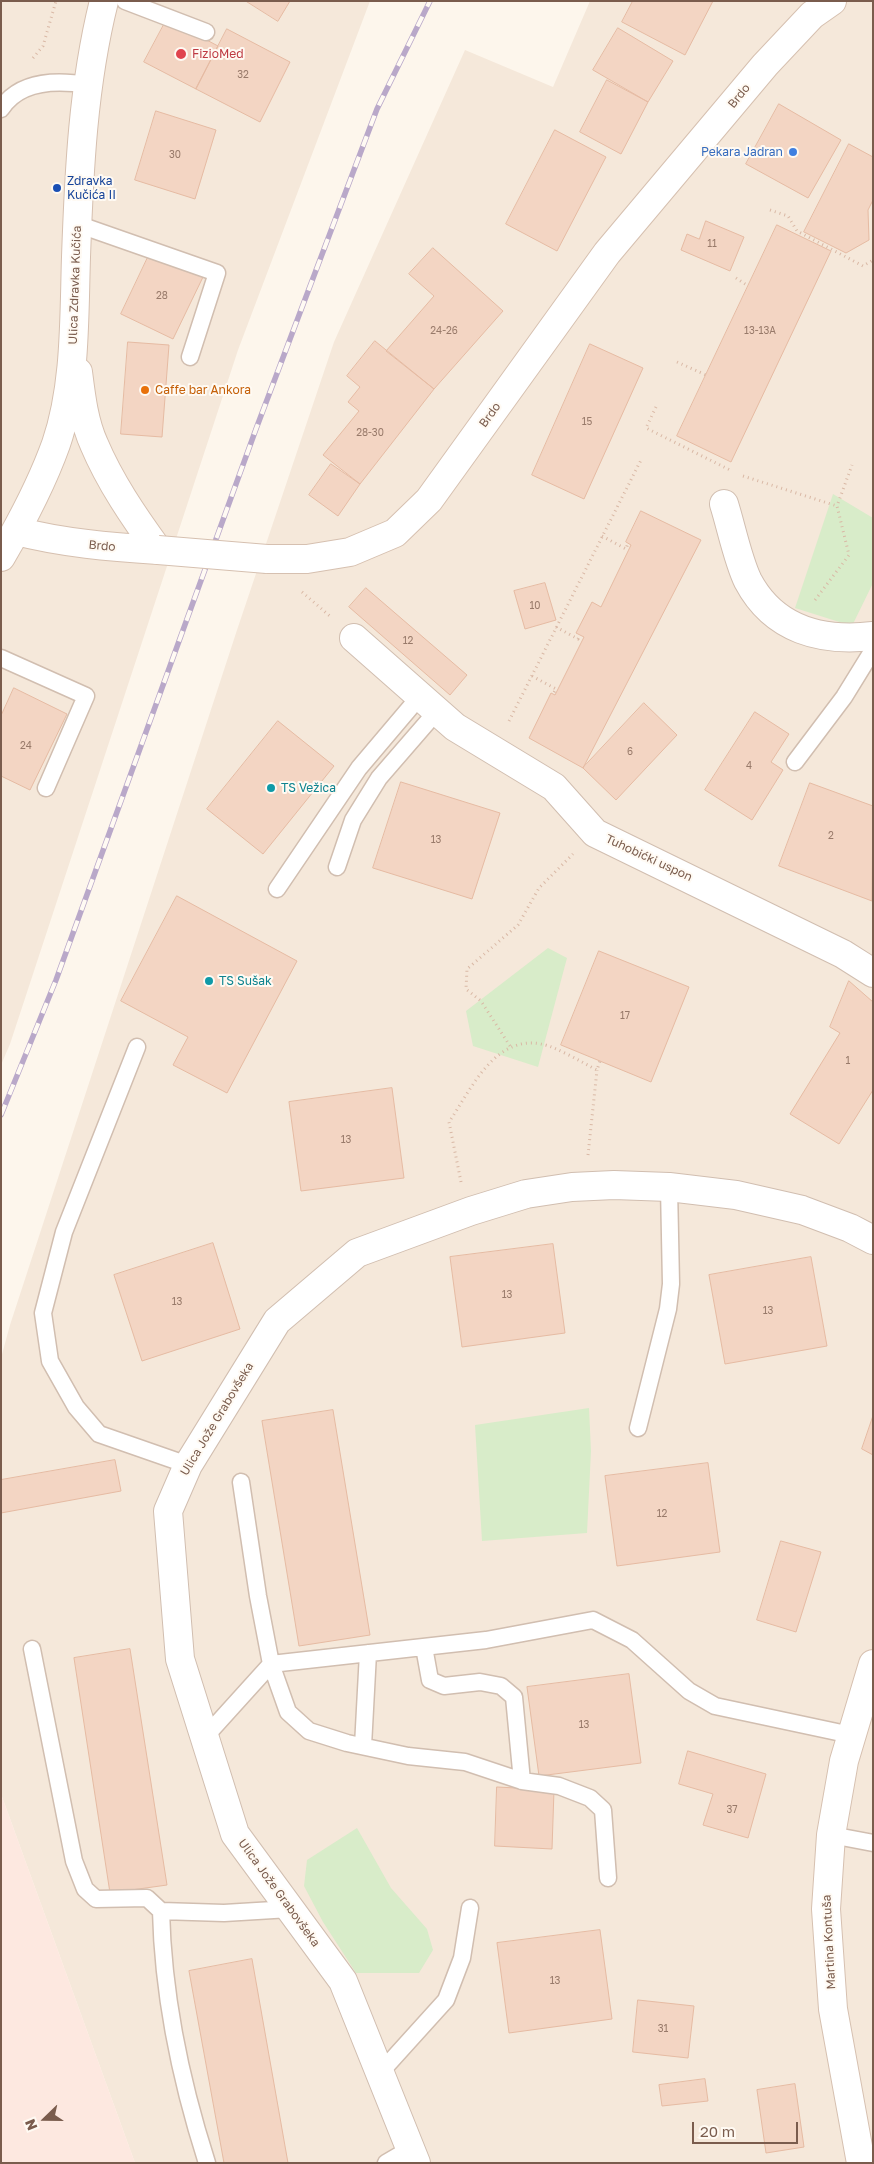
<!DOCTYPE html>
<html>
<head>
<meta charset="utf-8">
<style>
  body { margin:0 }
  #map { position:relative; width:874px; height:2164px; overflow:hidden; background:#fdf6ec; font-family:"Golos Text",sans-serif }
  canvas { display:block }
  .frame { position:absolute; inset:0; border:2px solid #7a5c4d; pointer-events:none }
  .north { position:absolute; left:20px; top:2094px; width:50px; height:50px; -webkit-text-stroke:4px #fffaf3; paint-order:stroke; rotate:248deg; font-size:14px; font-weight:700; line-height:20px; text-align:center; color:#7a5c4d }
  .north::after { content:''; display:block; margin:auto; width:18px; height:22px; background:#7a5c4d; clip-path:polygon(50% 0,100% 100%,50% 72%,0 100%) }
  .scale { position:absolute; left:692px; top:2122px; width:106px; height:22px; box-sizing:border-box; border:2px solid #7a5c4d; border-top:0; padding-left:6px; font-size:15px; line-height:18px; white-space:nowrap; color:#7a5c4d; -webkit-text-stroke:4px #fffaf3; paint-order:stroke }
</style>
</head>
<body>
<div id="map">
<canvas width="874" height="2164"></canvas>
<div class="frame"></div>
<div class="north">N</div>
<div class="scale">20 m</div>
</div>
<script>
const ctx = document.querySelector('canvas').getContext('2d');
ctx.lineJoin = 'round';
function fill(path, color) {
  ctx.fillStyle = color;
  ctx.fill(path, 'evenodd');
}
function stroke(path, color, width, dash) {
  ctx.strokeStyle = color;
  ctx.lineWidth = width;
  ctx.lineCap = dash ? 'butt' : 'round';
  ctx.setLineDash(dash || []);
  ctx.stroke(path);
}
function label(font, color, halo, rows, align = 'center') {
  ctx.font = font + ' "Golos Text",sans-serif';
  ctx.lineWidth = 4;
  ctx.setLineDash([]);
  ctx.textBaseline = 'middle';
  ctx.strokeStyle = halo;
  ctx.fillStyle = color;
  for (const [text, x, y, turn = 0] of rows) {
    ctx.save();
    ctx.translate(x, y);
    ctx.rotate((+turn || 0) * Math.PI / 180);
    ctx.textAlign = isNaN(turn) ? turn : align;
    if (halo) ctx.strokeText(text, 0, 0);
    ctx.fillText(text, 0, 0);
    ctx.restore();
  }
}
fill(new Path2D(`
  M 1,1 L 370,1 L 238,350 L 10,1044 L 1,1065 Z
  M 590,1 L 873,1 L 873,2163 L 135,2163 L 1,1794 L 1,1358 L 10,1325 L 237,630 L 334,342 L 465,50 L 553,87 Z`), '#f5e8da');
fill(new Path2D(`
  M 1,1794 L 135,2163 L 1,2163 Z`), '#fde8e0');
fill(new Path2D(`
  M 833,494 L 873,518 L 873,583 L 852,626 L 795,608 Z
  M 548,948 L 567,958 L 538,1067 L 473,1046 L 466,1011 Z
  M 589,1408 L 591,1451 L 587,1533 L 482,1541 L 475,1425 Z
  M 357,1828 L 391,1888 L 427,1929 L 433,1950 L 419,1973 L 356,1973 L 323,1922 L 304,1886 L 307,1860 Z`), '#d8ecc9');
const building = new Path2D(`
  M 246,1 L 290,1 L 278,21 Z
  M 633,1 L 713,1 L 685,55 L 622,22 Z
  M 167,19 L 218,46 L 196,89 L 144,62 Z
  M 618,28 L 673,61 L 648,102 L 593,70 Z
  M 227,29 L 290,62 L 260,122 L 196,89 Z
  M 607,80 L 648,102 L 621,154 L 580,132 Z
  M 779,104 L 841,140 L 808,198 L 746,164 Z
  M 156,111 L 216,130 L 195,199 L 135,180 Z
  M 555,130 L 606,157 L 557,251 L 506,224 Z
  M 849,144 L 873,157 L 873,200 L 868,210 L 869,240 L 846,253 L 804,232 Z
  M 706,221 L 744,237 L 730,271 L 681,250 L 687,234 L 699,239 Z
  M 777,225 L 831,251 L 731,462 L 677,436 Z
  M 433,248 L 503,311 L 434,389 L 386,351 L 434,296 L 409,274 Z
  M 150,253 L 203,277 L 173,339 L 121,314 Z
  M 375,341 L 434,389 L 360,484 L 323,455 L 359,411 L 348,402 L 360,387 L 347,376 Z
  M 128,342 L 169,345 L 162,437 L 121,434 Z
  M 590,344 L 643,368 L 584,499 L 532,475 Z
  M 331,464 L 360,484 L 338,516 L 309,495 Z
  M 641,511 L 701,540 L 583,768 L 529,738 L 551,693 L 555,695 L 584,637 L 576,633 L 592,602 L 601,607 L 631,545 L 626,542 Z
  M 545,583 L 556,620 L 525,629 L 514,591 Z
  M 366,588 L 467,675 L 450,695 L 349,607 Z
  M 14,688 L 67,714 L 30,790 L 1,776 L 1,716 Z
  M 644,703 L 677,735 L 616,800 L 583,768 Z
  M 755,712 L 789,734 L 771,762 L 783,770 L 752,820 L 705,790 Z
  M 278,721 L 334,766 L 263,854 L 207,809 Z
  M 401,782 L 500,813 L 472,899 L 373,868 Z
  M 810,783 L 873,806 L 872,901 L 779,866 Z
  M 177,896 L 297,961 L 227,1093 L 173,1065 L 188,1037 L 121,1001 Z
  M 599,951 L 689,987 L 651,1082 L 561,1045 Z
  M 849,981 L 873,1002 L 873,1090 L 839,1144 L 790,1114 L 840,1033 L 830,1027 Z
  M 392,1088 L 404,1178 L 301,1191 L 289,1102 Z
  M 213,1243 L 240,1329 L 142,1361 L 114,1275 Z
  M 553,1244 L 565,1333 L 462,1347 L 450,1257 Z
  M 811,1257 L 827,1346 L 725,1364 L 709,1275 Z
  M 333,1410 L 370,1635 L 299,1646 L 262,1421 Z
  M 873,1416 L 873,1455 L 862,1449 Z
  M 115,1460 L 121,1491 L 1,1513 L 1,1480 Z
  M 708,1463 L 720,1552 L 617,1566 L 605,1476 Z
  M 781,1541 L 821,1552 L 796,1632 L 757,1620 Z
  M 130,1649 L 167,1885 L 110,1893 L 74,1658 Z
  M 629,1674 L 641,1763 L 539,1776 L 527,1687 Z
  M 688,1751 L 766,1774 L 748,1838 L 703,1825 L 713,1794 L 679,1784 Z
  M 497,1787 L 554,1790 L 552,1849 L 495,1846 Z
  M 600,1930 L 612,2019 L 509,2033 L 497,1943 Z
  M 252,1959 L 288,2163 L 224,2163 L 189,1971 Z
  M 638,2000 L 694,2006 L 688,2058 L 633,2052 Z
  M 705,2079 L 708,2101 L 662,2106 L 659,2085 Z
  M 795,2084 L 804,2147 L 766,2153 L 757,2090 Z`);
fill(building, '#f3d5c3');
stroke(building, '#e6bba3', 1);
const lane = new Path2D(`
  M 125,1 L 206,32
  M 1,109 C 20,79 58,80 88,85
  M 77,224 L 217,273 L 190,357
  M 1,658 L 86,696 L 46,788
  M 795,762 L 844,697 L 873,650
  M 337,867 L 353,820 L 379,778 L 437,711
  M 277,889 L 359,768 L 420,696
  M 137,1047 L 64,1232 L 43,1313 L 50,1361 L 76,1407 L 99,1434 L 188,1465
  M 638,1428 L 668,1309 L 671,1284 L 669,1187
  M 241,1482 L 258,1596 L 271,1664 L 288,1712 L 309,1731 L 347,1743 L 408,1756 L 465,1762 L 522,1781 L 559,1786 L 590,1798 L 603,1810 L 608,1878
  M 424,1647 L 430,1680 L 444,1686 L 480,1682 L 501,1686 L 514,1697 L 522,1781
  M 32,1649 L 74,1861 L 85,1889 L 96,1899 L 147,1898 L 161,1911 L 224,1913 L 290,1909
  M 205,1737 L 271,1664 L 486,1640 L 593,1620 L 632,1640 L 689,1691 L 715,1706 L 851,1735
  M 363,1746 L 368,1653
  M 831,1835 L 873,1843
  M 161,1911 C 163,1996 181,2082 207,2163
  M 380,2073 L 446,2000 L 462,1958 L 470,1908
  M 386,2163 L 410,2149`);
const street = new Path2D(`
  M 724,504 C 731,526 738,561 748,581 C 774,630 821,642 873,636
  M 354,638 L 455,727 L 554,787 L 595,833 L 843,954 L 873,973
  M 416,2163 L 343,1981 L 235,1834 L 180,1659 L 168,1511 L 188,1465 L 277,1321 L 357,1253 L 471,1211 L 526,1194 L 572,1187 L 614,1185 L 669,1187 L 736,1195 L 802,1210 L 850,1228 L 873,1240`);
const secondary = new Path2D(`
  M 78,372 C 81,396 84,422 94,444 C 110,482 134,517 158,550
  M 16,531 C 63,543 110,547 158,550
  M 1,557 C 22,521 42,483 56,444 C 76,386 74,318 76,257 C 79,171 83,85 104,1
  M 267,559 L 307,559 L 350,552 L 395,533 L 429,500 L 607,253 L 765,65 L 812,15 L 832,1
  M 861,2163 L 833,2009 L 826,1909 L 831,1835 L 844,1761 L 873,1664`);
stroke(lane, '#d1beb0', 19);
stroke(street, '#d1beb0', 30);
stroke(secondary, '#d6c0b0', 30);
stroke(new Path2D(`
  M 33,58 L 43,46 L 56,1
  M 770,210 L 788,216 L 797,231 L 863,266 L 873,260
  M 736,278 L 748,286
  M 677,362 L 706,375
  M 656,407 L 646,428 L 732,471
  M 743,476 L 837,506
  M 602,536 L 626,549 L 628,543
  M 302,592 L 331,617
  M 815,600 L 849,555 L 837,506 L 852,465
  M 556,627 L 578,639 L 580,635
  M 532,676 L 556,689 L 553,694
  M 509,721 L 642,458
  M 510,1046 L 481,1001 L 466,989 L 467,969 L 518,925 L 539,888 L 573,854
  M 588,1155 L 597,1070
  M 461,1182 L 449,1122 C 471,1090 494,1035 541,1044 C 555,1046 583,1063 597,1070 L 600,1061`), '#d9b8a5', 3, [1, 4]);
stroke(lane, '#fff', 16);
stroke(street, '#fff', 28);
stroke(secondary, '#fff', 28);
const rail = new Path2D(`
  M 1,1115 L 56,980 L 256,429 L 377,109 L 430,1`);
stroke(rail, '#b9a8c9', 5.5);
stroke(rail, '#fffaf3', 4, [11]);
const secondaryBridge = new Path2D(`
  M 158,550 L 267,559`);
stroke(secondaryBridge, '#d6c0b0', 30, []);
stroke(secondaryBridge, '#fff', 28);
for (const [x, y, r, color] of [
  [181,54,6,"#e0444e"],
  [793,152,5,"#3f7fe0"],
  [57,188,5,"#1a4fb4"],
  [145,390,5,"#e8710a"],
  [271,788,5,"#0f9aa8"],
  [209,981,5,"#0f9aa8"]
]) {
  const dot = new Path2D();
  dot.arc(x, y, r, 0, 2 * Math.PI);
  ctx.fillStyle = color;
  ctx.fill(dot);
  stroke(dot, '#fffaf3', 2);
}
label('10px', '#987a6a', null, [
  ["32",243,75],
  ["30",175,155],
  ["11",712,244],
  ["28",162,296],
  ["24-26",444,331],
  ["13-13A",760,331],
  ["15",587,422],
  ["28-30",370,433],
  ["10",535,606],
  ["12",408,641],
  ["24",26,746],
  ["6",630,752],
  ["4",749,766],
  ["2",831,836],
  ["13",436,840],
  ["17",625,1016],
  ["1",848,1061],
  ["13",346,1140],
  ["13",507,1295],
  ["13",177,1302],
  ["13",768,1311],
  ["12",662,1514],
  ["13",584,1725],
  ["37",732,1810],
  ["13",555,1981],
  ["31",663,2029]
]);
label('12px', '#be3a42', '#fffaf3', [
  ["FizioMed",192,54]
], 'left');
label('12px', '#7a5c4d', '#fffaf3', [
  ["Brdo",739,96,-51],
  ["Ulica Zdravka Kučića",75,285,-88],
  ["Brdo",490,415,-54],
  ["Brdo",102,546,5],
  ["Tuhobićki uspon",649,858,25],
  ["Ulica Jože Grabovšeka",217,1419,-59],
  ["Ulica Jože Grabovšeka",279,1893,54],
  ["Martina Kontuša",829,1942,-93]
]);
label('12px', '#366cbe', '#fffaf3', [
  ["Pekara Jadran",783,152]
], 'right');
label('12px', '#164399', '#fffaf3', [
  ["Zdravka",67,181],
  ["Kučića II",67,195]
], 'left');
label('12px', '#c56008', '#fffaf3', [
  ["Caffe bar Ankora",155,390]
], 'left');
label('12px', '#0d838f', '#fffaf3', [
  ["TS Vežica",281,788],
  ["TS Sušak",219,981]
], 'left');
</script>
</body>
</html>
